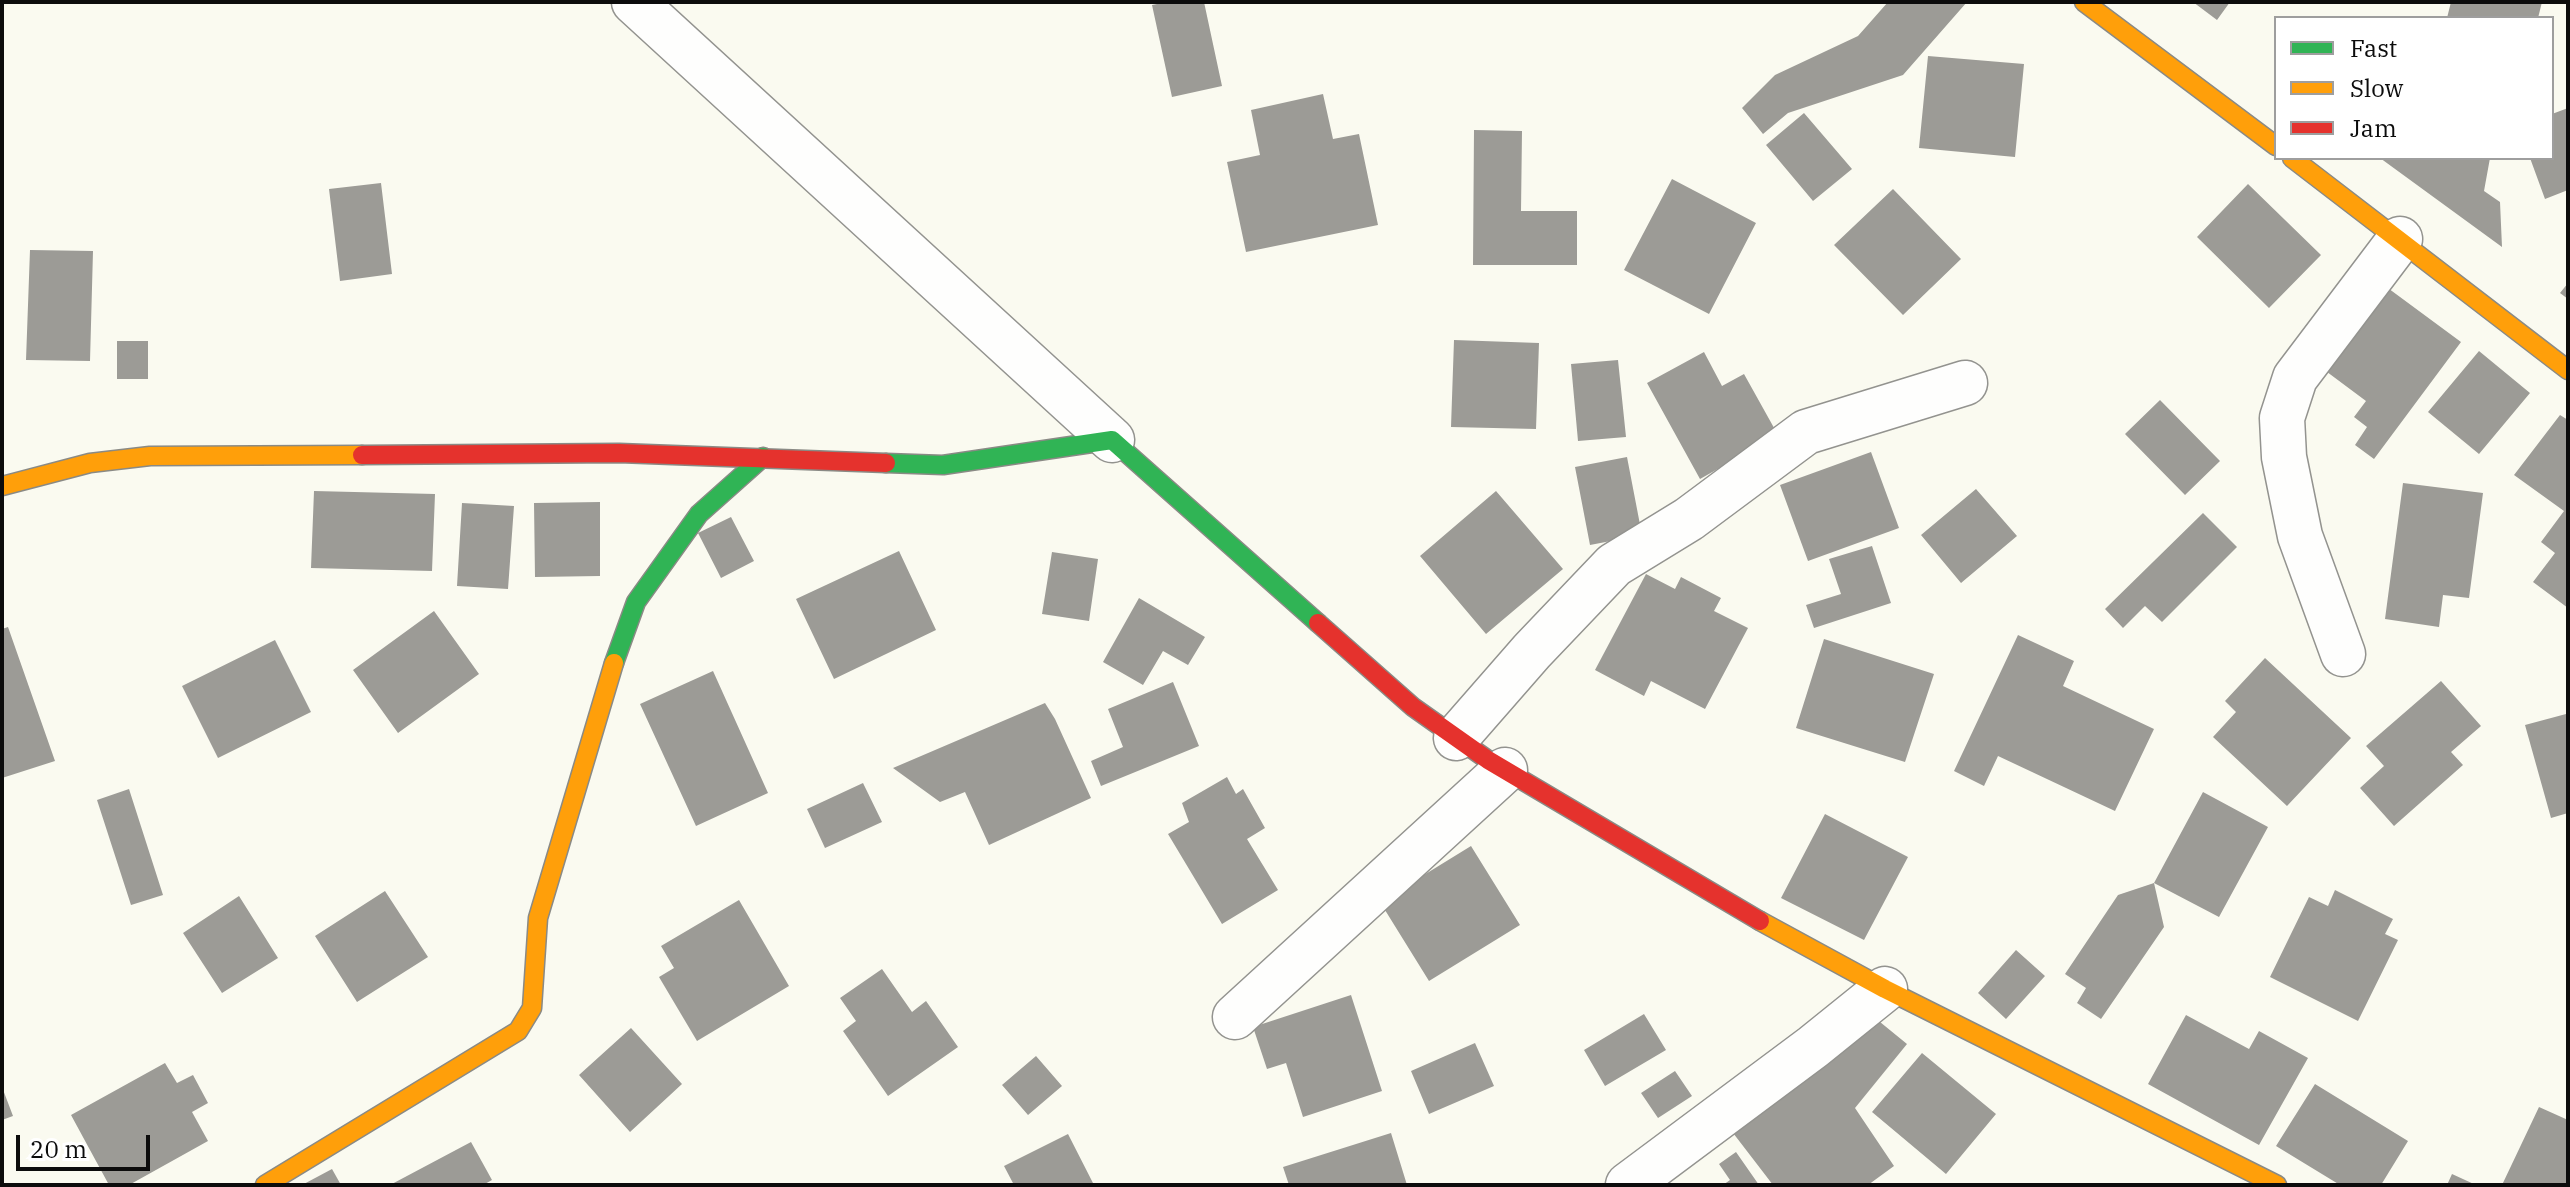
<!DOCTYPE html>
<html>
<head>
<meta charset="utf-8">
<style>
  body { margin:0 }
  #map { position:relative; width:2570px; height:1187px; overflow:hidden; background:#fafaf0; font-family:"IBM Plex Serif",serif }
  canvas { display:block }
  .frame { position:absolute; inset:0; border:4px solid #0c0c0c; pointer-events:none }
  .legend { position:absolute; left:2274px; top:16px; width:280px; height:144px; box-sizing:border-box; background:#fff; border:2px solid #9e9e9e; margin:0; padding:10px 14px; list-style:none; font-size:24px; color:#0c0c0c }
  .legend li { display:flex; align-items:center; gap:16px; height:40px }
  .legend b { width:40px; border:2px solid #9e9e9e }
  .scale { position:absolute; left:16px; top:1135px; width:134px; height:36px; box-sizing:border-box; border:4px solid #0c0c0c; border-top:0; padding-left:10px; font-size:24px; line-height:28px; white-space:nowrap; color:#0c0c0c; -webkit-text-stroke:6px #fff; paint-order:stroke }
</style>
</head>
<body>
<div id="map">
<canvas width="2570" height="1187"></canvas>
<div class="frame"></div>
<ul class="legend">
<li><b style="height:10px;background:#30b455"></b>Fast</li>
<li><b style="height:10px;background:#ff9f0a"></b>Slow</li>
<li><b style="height:10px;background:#e5322d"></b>Jam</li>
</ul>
<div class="scale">20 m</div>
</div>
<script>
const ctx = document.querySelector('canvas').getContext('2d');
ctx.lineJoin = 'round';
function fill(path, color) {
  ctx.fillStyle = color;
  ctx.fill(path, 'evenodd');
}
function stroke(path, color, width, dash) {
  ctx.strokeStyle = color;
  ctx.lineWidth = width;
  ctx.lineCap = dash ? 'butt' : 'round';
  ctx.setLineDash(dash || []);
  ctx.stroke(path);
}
fill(new Path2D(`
  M 1167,2 L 1204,2 L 1222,86 L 1172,97 L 1152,5 Z
  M 1888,2 L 1967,2 L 1903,75 L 1788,113 L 1763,134 L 1742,108 L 1775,75 L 1858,36 Z
  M 2193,2 L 2230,2 L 2217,20 Z
  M 2451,2 L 2542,2 L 2538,18 L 2447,18 Z
  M 1928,56 L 2024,64 L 2015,157 L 1919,148 Z
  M 1323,94 L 1333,139 L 1359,134 L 1378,225 L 1246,252 L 1227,162 L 1260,155 L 1251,110 Z
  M 2568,108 L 2568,190 L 2545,199 L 2530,158 L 2552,158 L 2552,114 Z
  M 1804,113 L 1852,169 L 1813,201 L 1766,145 Z
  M 1474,130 L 1522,131 L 1521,211 L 1577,211 L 1577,265 L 1473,265 Z
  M 2380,158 L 2490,158 L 2484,191 L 2500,202 L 2502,247 Z
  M 1672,179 L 1756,223 L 1709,314 L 1624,270 Z
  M 381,183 L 392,274 L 340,281 L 329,189 Z
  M 2248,184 L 2321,255 L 2269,308 L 2197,237 Z
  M 1893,189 L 1961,259 L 1903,315 L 1834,245 Z
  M 30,250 L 93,251 L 90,361 L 26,360 Z
  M 2377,280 L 2461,342 L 2374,459 L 2355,445 L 2367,427 L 2354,417 L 2366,401 L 2315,363 Z
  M 2568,283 L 2568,299 L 2560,293 Z
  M 1454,340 L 1539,343 L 1536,429 L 1451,427 Z
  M 117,341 L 148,341 L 148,379 L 117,379 Z
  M 2479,351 L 2530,393 L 2479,454 L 2428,412 Z
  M 1704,352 L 1722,386 L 1744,374 L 1778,435 L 1700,479 L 1647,383 Z
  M 1618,360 L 1626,437 L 1578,441 L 1571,364 Z
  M 2160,400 L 2220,461 L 2185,495 L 2125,434 Z
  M 2560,415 L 2568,420 L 2568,608 L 2533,582 L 2555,553 L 2541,542 L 2564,511 L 2514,475 Z
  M 1871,452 L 1899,528 L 1808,561 L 1780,485 Z
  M 1627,457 L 1642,535 L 1590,545 L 1575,467 Z
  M 2403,483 L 2483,493 L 2469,598 L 2443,595 L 2439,627 L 2385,619 Z
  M 1976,489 L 2017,536 L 1961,583 L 1921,535 Z
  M 314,491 L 435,494 L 432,571 L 311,568 Z
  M 1496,491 L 1563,569 L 1486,634 L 1420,556 Z
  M 600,502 L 600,576 L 535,577 L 534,503 Z
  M 462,503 L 514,506 L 508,589 L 457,586 Z
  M 2203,513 L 2237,547 L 2162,622 L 2145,606 L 2123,628 L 2105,609 Z
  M 731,517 L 754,561 L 721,578 L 698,533 Z
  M 1872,546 L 1891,603 L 1814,628 L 1806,605 L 1841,594 L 1829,559 Z
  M 899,551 L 936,630 L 834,679 L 796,599 Z
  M 1052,552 L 1098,559 L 1089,621 L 1042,614 Z
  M 1646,574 L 1675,589 L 1681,577 L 1721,598 L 1714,611 L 1748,628 L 1705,709 L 1651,681 L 1644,696 L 1595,670 Z
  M 1139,598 L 1205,637 L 1188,665 L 1163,651 L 1143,685 L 1103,662 Z
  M 434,611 L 479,674 L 398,733 L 353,670 Z
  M 8,627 L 55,761 L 2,778 L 2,629 Z
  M 2018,635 L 2074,661 L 2063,686 L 2154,729 L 2115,811 L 1998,756 L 1984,786 L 1954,771 Z
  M 1824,639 L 1934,674 L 1905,762 L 1796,728 Z
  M 275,640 L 311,712 L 218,758 L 182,686 Z
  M 2265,658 L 2351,738 L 2287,806 L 2213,737 L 2236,712 L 2225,701 Z
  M 713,671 L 768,793 L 696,826 L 640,704 Z
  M 2441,681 L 2481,726 L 2451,752 L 2463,765 L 2394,826 L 2360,788 L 2384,766 L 2366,746 Z
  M 1173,682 L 1199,746 L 1101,786 L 1091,761 L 1123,747 L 1108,709 Z
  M 1045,703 L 1055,719 L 1091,798 L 989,845 L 965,792 L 940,802 L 893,768 Z
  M 2566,714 L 2568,813 L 2551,818 L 2525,725 Z
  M 1227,777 L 1236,794 L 1243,789 L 1265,828 L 1247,839 L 1278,890 L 1222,924 L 1168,834 L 1189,822 L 1182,803 Z
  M 863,783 L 882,822 L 825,848 L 807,809 Z
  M 129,789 L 163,895 L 131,905 L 97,800 Z
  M 2203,792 L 2268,827 L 2219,917 L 2154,883 Z
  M 1825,814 L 1908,857 L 1864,940 L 1781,898 Z
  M 1471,846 L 1520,925 L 1429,981 L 1380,902 Z
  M 2154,883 L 2164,927 L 2101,1019 L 2077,1003 L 2086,988 L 2065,974 L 2118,895 Z
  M 2335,890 L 2393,919 L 2385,934 L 2398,940 L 2358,1021 L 2270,977 L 2309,897 L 2328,906 Z
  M 385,891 L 428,957 L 357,1002 L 315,936 Z
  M 239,896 L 278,958 L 222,993 L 183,933 Z
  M 739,900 L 789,986 L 697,1041 L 659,977 L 674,968 L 661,946 Z
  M 2016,950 L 2045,976 L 2006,1019 L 1978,993 Z
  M 882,969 L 912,1012 L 926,1001 L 958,1047 L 888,1096 L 843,1031 L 856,1021 L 840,998 Z
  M 1351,995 L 1382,1091 L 1303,1117 L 1286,1063 L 1267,1069 L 1253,1027 Z
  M 1869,1013 L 1907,1044 L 1855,1108 L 1894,1166 L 1868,1185 L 1773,1185 L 1730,1129 Z
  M 1644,1014 L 1666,1050 L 1605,1086 L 1584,1050 Z
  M 2186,1015 L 2249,1049 L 2259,1031 L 2308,1058 L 2259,1145 L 2148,1084 Z
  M 631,1028 L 682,1084 L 630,1132 L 579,1075 Z
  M 1475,1043 L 1494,1086 L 1429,1114 L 1411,1071 Z
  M 1922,1053 L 1996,1114 L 1946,1174 L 1872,1112 Z
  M 1036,1056 L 1062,1086 L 1028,1115 L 1002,1085 Z
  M 165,1063 L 177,1083 L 193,1075 L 208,1103 L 192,1112 L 208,1141 L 129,1185 L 109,1185 L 71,1115 Z
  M 1675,1071 L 1692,1096 L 1658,1118 L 1641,1093 Z
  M 2315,1084 L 2408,1141 L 2381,1185 L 2340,1185 L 2276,1146 Z
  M 2,1087 L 13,1116 L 2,1120 Z
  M 2539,1107 L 2568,1120 L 2568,1185 L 2502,1185 Z
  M 1391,1133 L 1407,1185 L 1289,1185 L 1283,1167 Z
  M 1068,1134 L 1094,1185 L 1014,1185 L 1004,1166 Z
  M 471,1142 L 492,1180 L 483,1185 L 390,1185 Z
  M 1736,1152 L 1759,1185 L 1723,1185 L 1730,1180 L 1719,1164 Z
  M 332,1169 L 341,1185 L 302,1185 Z
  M 2452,1174 L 2476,1185 L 2447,1185 Z`), '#9c9b96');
const street = new Path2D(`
  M 634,2 L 1112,440
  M 2343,654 L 2300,536 L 2284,457 L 2282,418 L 2295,378 L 2400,239
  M 1456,738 L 1532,651 L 1614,565 L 1689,519 L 1806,432 L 1965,383
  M 1235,1017 L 1505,770
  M 1628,1185 L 1813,1047 L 1885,989`);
const fast = new Path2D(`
  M 886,463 L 943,465 L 1112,440 L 1318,623
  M 614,663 L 636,602 L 699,514 L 763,457`);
const slow = new Path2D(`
  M 2084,2 L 2276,146
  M 2292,158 L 2568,370
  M 2,486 L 90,463 L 150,456 L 362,455
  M 1760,921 L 1885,989 L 2277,1185
  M 265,1185 L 518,1031 L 532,1008 L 538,918 L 614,663`);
const jam = new Path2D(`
  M 362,455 L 619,453 L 886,463
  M 1318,623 L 1413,707 L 1488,760 L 1760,921`);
stroke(street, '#93938f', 47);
stroke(fast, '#8a8a85', 21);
stroke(slow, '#8a8a85', 21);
stroke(jam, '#8a8a85', 21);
stroke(street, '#fefefd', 44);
stroke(fast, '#30b455', 18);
stroke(slow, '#ff9f0a', 18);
stroke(jam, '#e5322d', 18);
</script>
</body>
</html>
